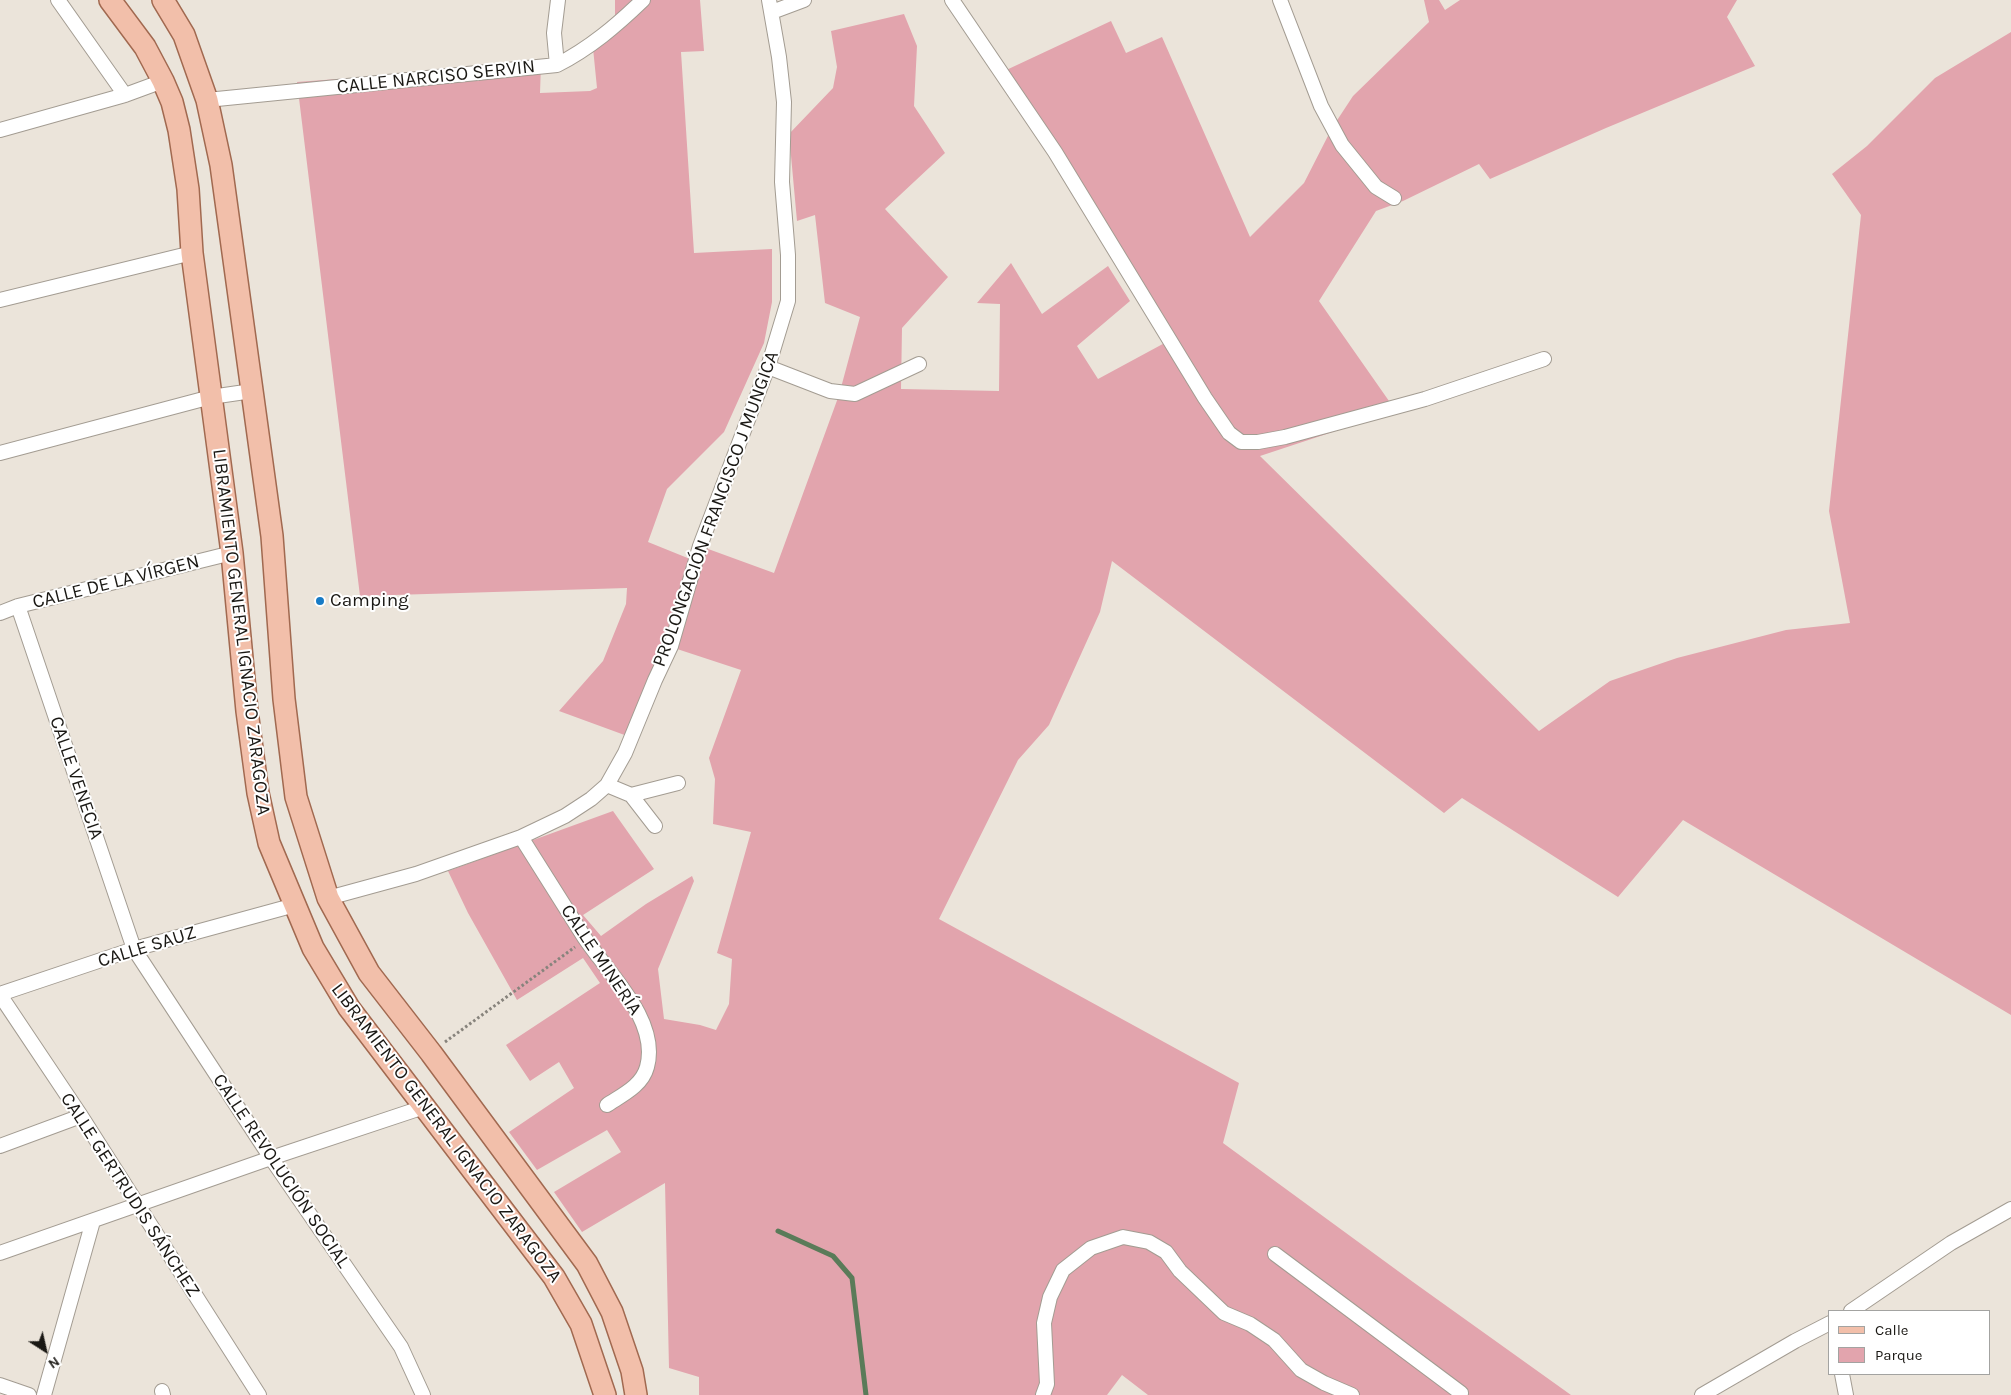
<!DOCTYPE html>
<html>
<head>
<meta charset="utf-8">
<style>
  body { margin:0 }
  #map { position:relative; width:2011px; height:1395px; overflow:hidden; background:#ebe4da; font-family:Karla,sans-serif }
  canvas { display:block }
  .legend { position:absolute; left:1828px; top:1310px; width:162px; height:65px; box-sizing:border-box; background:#fff; border:1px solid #a3a3a1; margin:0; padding:6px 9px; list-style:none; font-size:15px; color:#1a1814 }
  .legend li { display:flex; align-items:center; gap:10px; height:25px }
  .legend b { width:25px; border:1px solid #a3a3a1 }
  .north { position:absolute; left:20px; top:1325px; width:50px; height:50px; -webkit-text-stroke:4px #fff; paint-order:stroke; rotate:145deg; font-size:14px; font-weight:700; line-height:20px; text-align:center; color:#1a1814 }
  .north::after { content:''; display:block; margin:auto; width:18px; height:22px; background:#1a1814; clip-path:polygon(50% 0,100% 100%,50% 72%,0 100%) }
</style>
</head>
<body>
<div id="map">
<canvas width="2011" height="1395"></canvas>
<ul class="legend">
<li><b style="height:6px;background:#f2bfaa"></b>Calle</li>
<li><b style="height:14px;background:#e2a4ad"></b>Parque</li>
</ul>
<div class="north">N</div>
</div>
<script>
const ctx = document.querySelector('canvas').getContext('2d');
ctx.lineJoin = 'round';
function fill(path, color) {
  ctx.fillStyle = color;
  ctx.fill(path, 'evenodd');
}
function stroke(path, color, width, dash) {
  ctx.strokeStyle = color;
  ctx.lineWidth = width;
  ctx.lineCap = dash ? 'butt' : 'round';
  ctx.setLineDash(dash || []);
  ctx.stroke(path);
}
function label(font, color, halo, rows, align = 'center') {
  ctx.font = font + ' Karla,sans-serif';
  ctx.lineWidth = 4;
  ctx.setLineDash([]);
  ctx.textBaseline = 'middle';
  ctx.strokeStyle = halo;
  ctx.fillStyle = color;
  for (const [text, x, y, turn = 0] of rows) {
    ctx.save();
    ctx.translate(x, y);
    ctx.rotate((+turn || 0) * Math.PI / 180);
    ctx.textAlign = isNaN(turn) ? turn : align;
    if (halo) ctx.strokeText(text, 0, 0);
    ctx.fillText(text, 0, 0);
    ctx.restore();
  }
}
fill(new Path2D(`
  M 615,0 L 700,0 L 704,51 L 681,52 L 694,253 L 772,249 L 772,302 L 764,343 L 724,432 L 667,489 L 648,542 L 695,561 L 700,546 L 774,573 L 839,395 L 860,317 L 825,303 L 815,215 L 797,221 L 789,134 L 833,88 L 837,67 L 831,31 L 904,14 L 917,46 L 914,106 L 945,153 L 885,209 L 948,277 L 902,328 L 901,389 L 999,391 L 1000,304 L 977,303 L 1011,263 L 1042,314 L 1108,266 L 1130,301 L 1077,346 L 1098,379 L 1172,339 L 1002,72 L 1111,21 L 1126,53 L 1162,37 L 1250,237 L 1304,183 L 1332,128 L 1353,96 L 1429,22 L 1424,0 L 1439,0 L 1445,10 L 1460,0 L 1737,0 L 1727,17 L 1755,66 L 1606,128 L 1490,179 L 1479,164 L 1403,201 L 1376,211 L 1319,301 L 1396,411 L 1260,456 L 1539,731 L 1610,681 L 1677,658 L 1786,630 L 1850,623 L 1829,511 L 1861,215 L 1832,174 L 1867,146 L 1935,78 L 2011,32 L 2011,1015 L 1683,820 L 1618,897 L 1462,798 L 1444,813 L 1112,561 L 1100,612 L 1049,725 L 1018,760 L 939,919 L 1239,1083 L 1223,1143 L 1413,1282 L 1571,1395 L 1148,1395 L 1122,1375 L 1107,1395 L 699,1395 L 699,1377 L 669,1368 L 665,1183 L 582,1232 L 554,1192 L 621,1152 L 607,1130 L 537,1170 L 509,1132 L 574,1088 L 559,1062 L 530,1081 L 506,1045 L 600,983 L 583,958 L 517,1000 L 468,913 L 448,871 L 613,811 L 654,869 L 583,915 L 601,936 L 646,904 L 692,876 L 694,881 L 658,969 L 664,1019 L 700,1025 L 716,1030 L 729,1004 L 732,959 L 717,953 L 751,832 L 713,824 L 715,779 L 709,758 L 741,670 L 671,647 L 630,737 L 559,711 L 603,661 L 626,604 L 627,588 L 360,596 L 297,82 L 541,64 L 540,93 L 590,91 L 597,88 L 592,38 L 615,19 Z`), '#e2a4ad');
stroke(new Path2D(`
  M 778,1231 L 833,1256 L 852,1278 L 866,1395`), '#5a7b59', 5);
const street = new Path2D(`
  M 58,0 L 125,95
  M 952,0 L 1055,152 L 1205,398 L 1229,433 L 1241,442 L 1258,442 L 1285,437 L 1425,399 L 1544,359
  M 1280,0 L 1321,106 L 1342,145 L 1376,187 L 1394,198
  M 772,12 L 804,0
  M 557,65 L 554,33 L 558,0
  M 207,100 L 557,65 C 590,48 616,26 643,0
  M 0,130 L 125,95 L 163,81
  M 0,300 L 192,253
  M 768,367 L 830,391 L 855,394 L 919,364
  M 0,453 L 211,397 L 252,391
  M 18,606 L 134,949 L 271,1158 L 401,1347 L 423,1395
  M 0,613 L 18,606 L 232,553
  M 607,785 L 631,795 L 655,826
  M 631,795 L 678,783
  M 521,837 C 542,870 563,904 584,937 C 607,972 660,1020 647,1067 C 642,1086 622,1095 607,1105
  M 328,898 L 416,874 L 521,837 L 565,816 L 591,799 L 607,785 L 625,753 L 655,680 L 671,646 L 700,546 L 768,367 L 788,301 L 788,255 L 782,182 L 784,102 L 779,57 L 769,0
  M 0,994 L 134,949 L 295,905
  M 0,995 L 81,1116 L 259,1395
  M 0,1146 L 81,1116
  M 0,1253 L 271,1158 L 424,1107
  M 1275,1254 L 1461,1393
  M 1851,1311 L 1951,1243 L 2011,1209
  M 1842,1374 L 1846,1395
  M 0,1385 L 29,1395
  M 162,1391 L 163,1395
  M 44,1395 L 93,1221
  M 1043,1395 L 1047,1384 L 1044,1323 L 1050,1297 L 1063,1270 L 1091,1248 L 1123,1237 L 1149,1242 L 1166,1252 L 1180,1271 L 1224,1313 L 1250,1324 L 1274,1340 L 1301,1370 L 1324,1383 L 1352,1395
  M 1702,1395 L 1795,1341 L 1830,1323`);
const primary = new Path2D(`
  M 110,0 L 145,47 L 163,81 L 172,102 L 179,130 L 188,189 L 192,253 L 232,553 L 247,711 L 258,793 L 269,843 L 313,948 L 349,1008 L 554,1277 L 581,1324 L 605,1395
  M 163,0 L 184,35 L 207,100 L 221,165 L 272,536 L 284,699 L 296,797 L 328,898 L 369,973 L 431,1053 L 587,1264 L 612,1312 L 632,1371 L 636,1395`);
stroke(street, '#a39c92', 16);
stroke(primary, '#a16950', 24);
stroke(new Path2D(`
  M 445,1042 L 575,947`), '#87837c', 3, [2.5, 2.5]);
stroke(street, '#fff', 14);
stroke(primary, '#f2bfaa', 21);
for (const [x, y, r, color] of [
  [320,601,5,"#177bc6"]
]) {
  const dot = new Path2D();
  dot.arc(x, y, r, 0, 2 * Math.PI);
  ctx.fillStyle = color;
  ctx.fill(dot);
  stroke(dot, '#fff', 2);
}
label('19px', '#1a1814', '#fff', [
  ["CALLE NARCISO SERVIN",436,77,-6],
  ["PROLONGACIÓN FRANCISCO J MUNGICA",716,509,-70],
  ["CALLE DE LA VÍRGEN",116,582,-14],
  ["LIBRAMIENTO GENERAL IGNACIO ZARAGOZA",241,632,83],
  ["CALLE VENECIA",76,778,71],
  ["CALLE SAUZ",147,947,-17],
  ["CALLE MINERÍA",601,960,56],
  ["LIBRAMIENTO GENERAL IGNACIO ZARAGOZA",446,1133,53],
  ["CALLE REVOLUCIÓN SOCIAL",281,1171,56],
  ["CALLE GERTRUDIS SÁNCHEZ",130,1195,57]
]);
label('19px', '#1a1814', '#fff', [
  ["Camping",330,601]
], 'left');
</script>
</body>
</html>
